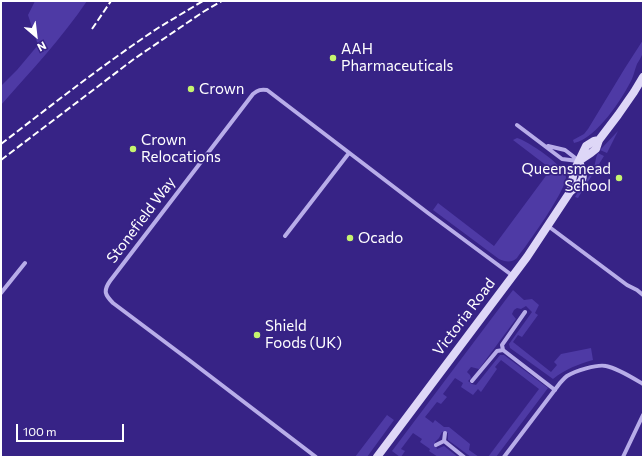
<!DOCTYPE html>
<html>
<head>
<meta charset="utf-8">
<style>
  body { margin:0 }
  #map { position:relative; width:644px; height:458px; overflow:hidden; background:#372386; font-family:Commissioner,sans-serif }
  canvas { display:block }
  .frame { position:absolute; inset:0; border:2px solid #fff; pointer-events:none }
  .north { position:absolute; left:16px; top:16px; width:40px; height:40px; -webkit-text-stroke:3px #372386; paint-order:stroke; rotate:152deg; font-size:11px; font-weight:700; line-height:16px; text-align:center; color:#fff }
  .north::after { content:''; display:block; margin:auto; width:14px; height:18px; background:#fff; clip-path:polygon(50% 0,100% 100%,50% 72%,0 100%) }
  .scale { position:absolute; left:16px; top:424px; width:108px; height:18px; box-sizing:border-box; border:2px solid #fff; border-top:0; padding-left:5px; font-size:12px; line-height:14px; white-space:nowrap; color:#fff; -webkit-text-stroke:3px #372386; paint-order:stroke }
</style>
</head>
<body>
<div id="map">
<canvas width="644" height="458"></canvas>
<div class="frame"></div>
<div class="north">N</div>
<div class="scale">100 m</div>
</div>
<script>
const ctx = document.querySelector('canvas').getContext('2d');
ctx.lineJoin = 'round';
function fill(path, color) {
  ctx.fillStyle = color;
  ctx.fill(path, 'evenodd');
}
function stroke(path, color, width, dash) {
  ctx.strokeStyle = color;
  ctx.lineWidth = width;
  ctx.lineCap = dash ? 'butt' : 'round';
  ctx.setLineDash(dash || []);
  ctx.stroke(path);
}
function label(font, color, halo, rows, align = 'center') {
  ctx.font = font + ' Commissioner,sans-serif';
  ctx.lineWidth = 3.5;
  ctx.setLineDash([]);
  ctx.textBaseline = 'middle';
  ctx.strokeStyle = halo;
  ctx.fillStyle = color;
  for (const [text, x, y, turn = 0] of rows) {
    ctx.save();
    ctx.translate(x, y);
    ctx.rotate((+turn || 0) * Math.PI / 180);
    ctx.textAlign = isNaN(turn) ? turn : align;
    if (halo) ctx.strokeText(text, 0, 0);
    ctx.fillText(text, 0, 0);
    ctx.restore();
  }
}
fill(new Path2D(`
  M 35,1 L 87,1 C 62,38 31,71 1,105 L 1,86 L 17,70 L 38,45 L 28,15 Z
  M 643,40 C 643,44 644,49 643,53 C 641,57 639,61 637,64 C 635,69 634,74 632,79 C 622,99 597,138 574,143 L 573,140 L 584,134 L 588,129 L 625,68 Z
  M 618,131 L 607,153 L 600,150 Z
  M 517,138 C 528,141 565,166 566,177 C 566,191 527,245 517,258 C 512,263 505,262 499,259 L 433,210 L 438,203 L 494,246 L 551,169 L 513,140 Z
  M 598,153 L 604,156 L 578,198 L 575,197 C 581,187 589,178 593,169 C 596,163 595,158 598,153 Z
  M 513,290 L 524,300 L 532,299 L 539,305 L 535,313 L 538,315 L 522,337 L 518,335 L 513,342 L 551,372 L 557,365 L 554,362 L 561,354 L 591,348 L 593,360 C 579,364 565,369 553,379 L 510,348 L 509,344 L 532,312 L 526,306 L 521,309 L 517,308 L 514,310 L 512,314 L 516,319 L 479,369 L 471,367 L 467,372 L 470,375 L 471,378 L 468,381 L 472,384 L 476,385 L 500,355 L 504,355 L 548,388 L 496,457 L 488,457 L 539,389 L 501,360 L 495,367 L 497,369 L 481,392 L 478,389 L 473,395 L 461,387 L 463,383 L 455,378 L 443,394 L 447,397 L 441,404 L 437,402 L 425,417 L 433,423 L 435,420 L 444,427 L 449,427 L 470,444 L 469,450 L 479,457 L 471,457 L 448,440 L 448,433 L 442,432 L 439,438 L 435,442 L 437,449 L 444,446 L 458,457 L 438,457 L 429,451 L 430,449 L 420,442 L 422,439 L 413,433 L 401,449 L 405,451 L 401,457 L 400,457 L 392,451 Z
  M 387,415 L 394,420 L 367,457 L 355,457 Z`), '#4e3aa5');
stroke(new Path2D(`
  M 517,125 L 562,159 L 578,161
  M 548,146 L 565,150 L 578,160
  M 548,226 L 627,285 L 637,290 L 643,295
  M 285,236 L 349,153
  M 1,293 L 25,263
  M 503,350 L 555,390
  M 472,381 L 497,351 L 503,350 L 502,345 L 525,312
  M 444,441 L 464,457
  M 436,445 L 444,441 L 445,433
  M 316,457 L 189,360 L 113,303 C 105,295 103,291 110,281 L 253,94 C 258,90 261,89 267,90 L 428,213 L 513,276
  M 504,457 L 560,383 C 562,381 564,378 567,376 C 575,371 597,364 606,366 C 617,368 633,378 643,384
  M 623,457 L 643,415`), '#b8ade9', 4);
stroke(new Path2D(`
  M 579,161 L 591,153 L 596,149 L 599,140 L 618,115 L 634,92 L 643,77
  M 570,192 L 574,171 L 586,146 L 594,141 L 599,140
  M 377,457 L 527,257 L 570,192 C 585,180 585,178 579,161`), '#ded7f7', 8);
stroke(new Path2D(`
  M 92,29 L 111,1
  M 1,144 C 53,104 104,64 158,28 C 173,19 188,10 203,1
  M 1,160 L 134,59 L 203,12 L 222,1`), '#fff', 2, [7, 3]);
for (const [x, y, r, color] of [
  [333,58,4,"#c6f46f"],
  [191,89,4,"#c6f46f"],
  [133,149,4,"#c6f46f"],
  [619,178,4,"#c6f46f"],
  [350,238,4,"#c6f46f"],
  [257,335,4,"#c6f46f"]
]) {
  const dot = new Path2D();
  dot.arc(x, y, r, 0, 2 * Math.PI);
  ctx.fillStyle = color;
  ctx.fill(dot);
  stroke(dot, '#372386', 1.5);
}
label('15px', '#fff', '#372386', [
  ["AAH",341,49],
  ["Pharmaceuticals",341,66],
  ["Crown",199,89],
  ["Crown",141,140],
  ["Relocations",141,157],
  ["Queensmead",611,169,"right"],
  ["School",611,186,"right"],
  ["Ocado",358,238],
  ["Shield",265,326],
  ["Foods (UK)",265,343]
], 'left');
label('15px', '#fff', '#372386', [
  ["Stonefield Way",141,220,-53],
  ["Victoria Road",464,317,-53]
]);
</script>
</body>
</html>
